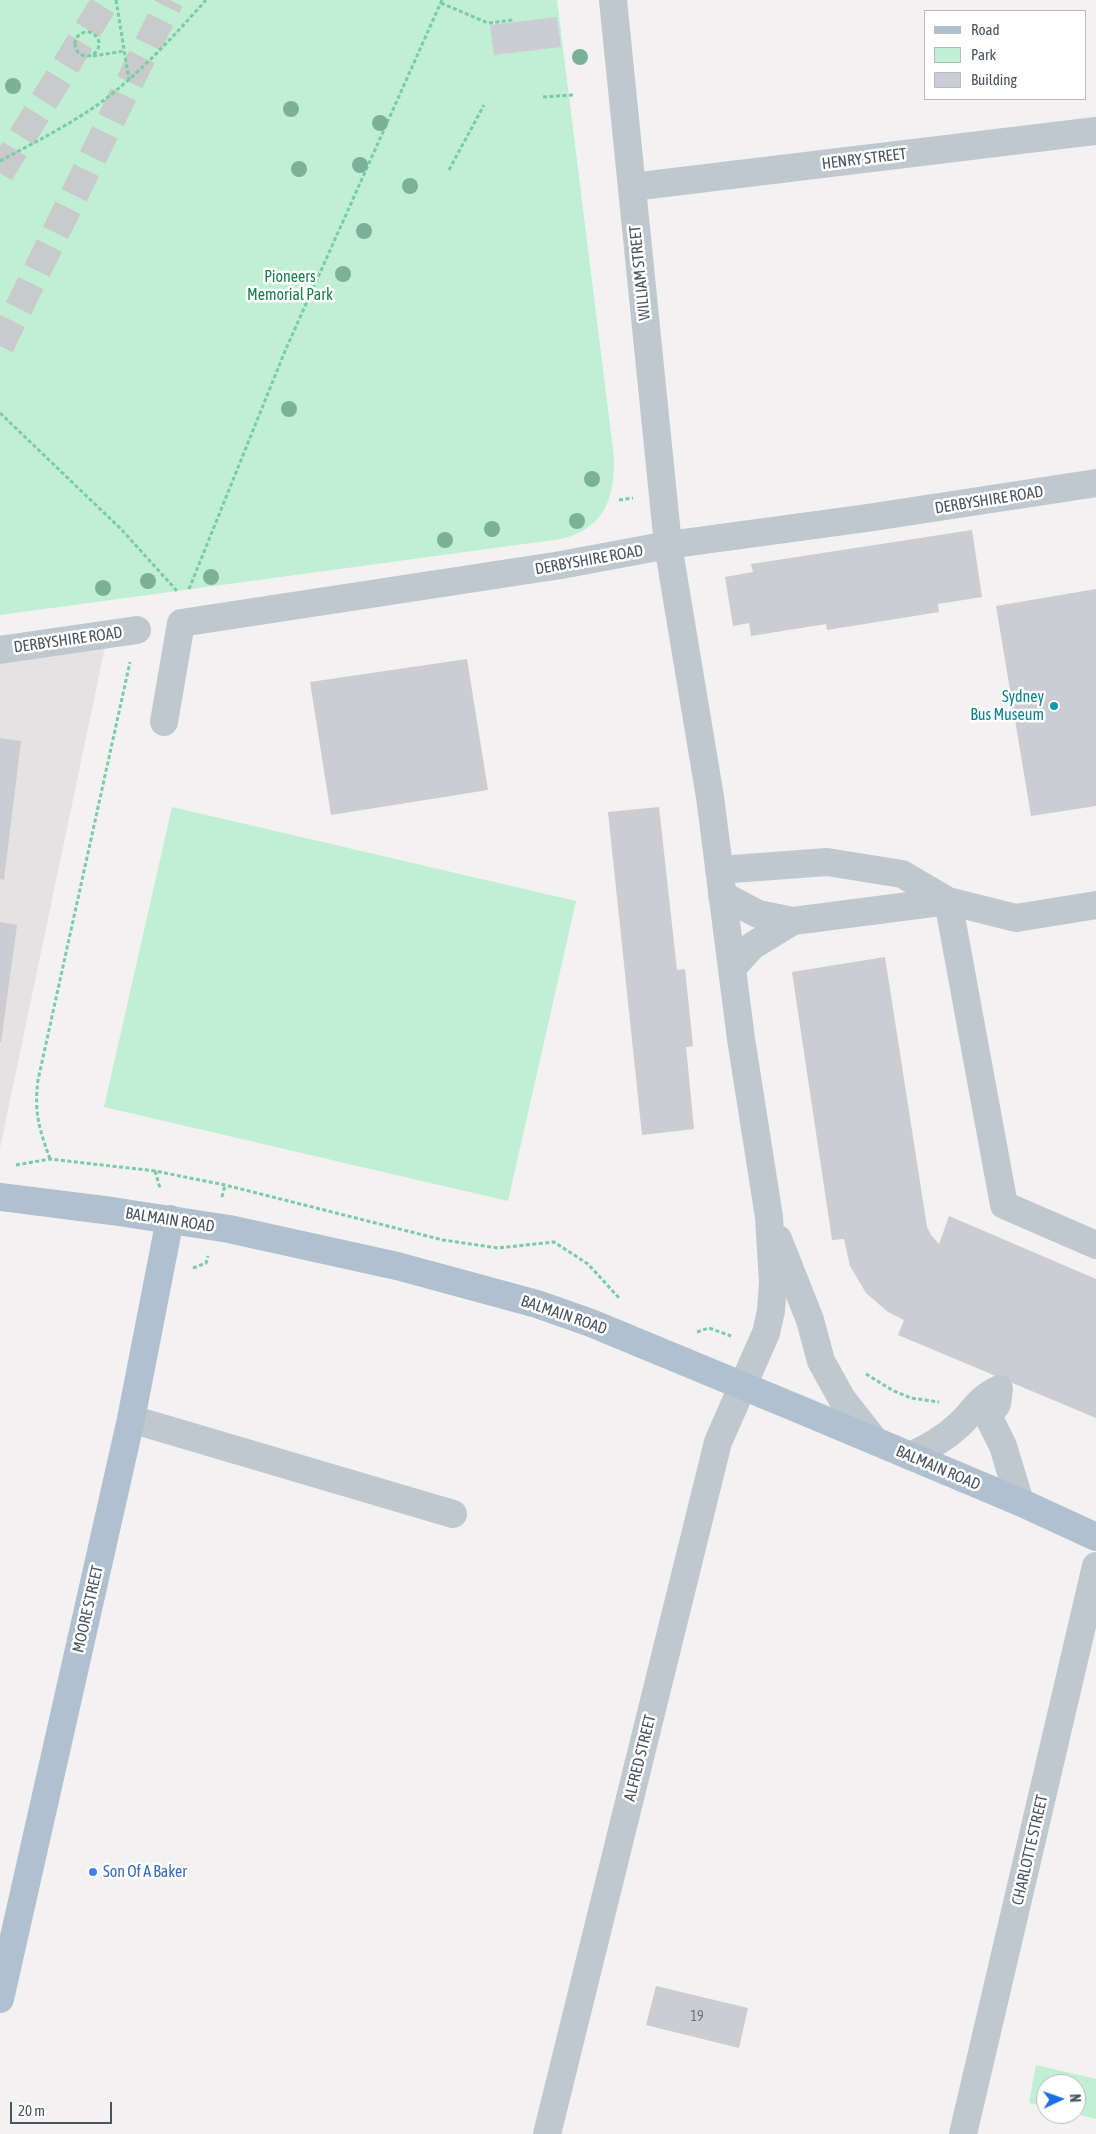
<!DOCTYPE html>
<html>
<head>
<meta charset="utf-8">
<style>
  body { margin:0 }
  #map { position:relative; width:1096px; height:2134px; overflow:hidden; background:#f3f1f1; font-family:"Asap Condensed",sans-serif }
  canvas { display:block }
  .legend { position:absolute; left:924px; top:10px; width:162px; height:90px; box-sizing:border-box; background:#fff; border:1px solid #b6bbbf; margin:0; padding:6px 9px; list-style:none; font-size:15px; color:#49545e }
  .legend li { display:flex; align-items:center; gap:10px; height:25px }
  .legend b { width:25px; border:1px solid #b6bbbf }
  .north { position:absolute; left:1036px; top:2074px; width:50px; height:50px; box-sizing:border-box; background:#fff; border:1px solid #b6bbbf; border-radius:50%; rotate:87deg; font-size:14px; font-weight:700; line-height:20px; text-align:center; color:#49545e }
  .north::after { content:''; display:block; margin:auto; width:18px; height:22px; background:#1d70e1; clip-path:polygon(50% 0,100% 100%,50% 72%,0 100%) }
  .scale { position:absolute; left:10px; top:2102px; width:102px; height:22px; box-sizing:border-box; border:2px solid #49545e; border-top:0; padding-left:6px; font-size:15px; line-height:18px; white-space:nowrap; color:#49545e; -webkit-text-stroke:4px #fff; paint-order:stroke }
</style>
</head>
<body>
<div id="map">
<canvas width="1096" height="2134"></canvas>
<ul class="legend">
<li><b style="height:6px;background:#b1c0cf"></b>Road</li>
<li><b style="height:14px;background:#c1efd3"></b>Park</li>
<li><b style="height:14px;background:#cbcdd3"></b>Building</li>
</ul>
<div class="north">N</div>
<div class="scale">20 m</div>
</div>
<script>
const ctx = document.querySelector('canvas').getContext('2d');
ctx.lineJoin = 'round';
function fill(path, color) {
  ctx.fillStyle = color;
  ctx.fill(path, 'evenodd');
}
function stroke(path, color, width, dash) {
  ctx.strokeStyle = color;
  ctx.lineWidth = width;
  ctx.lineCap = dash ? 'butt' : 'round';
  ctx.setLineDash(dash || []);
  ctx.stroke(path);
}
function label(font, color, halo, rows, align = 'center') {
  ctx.font = font + ' "Asap Condensed",sans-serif';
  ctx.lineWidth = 5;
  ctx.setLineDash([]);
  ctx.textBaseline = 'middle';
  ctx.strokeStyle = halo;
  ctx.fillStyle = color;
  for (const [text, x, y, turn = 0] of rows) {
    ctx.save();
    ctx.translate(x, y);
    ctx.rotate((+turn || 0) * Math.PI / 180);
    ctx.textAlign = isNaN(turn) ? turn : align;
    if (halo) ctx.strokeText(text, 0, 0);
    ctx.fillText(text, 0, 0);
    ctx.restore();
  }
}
fill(new Path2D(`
  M 105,647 L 0,1148 L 0,1149 L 0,664 Z`), '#e4e2e3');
fill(new Path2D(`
  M 0,0 L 557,0 L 614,457 C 615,498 604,529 561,539 L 0,615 Z
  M 172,807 L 576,901 L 508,1201 L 104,1107 Z
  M 1036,2065 L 1096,2079 L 1096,2119 L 1076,2114 L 1076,2084 L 1046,2084 L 1046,2107 L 1029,2103 Z`), '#c1efd3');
fill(new Path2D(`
  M 557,17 L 561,47 L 494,55 L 490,25 Z
  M 972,530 L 982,597 L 938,604 L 939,612 L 827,630 L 826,624 L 751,636 L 749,623 L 733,626 L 725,577 L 753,572 L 751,564 Z
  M 1096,589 L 1096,806 L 1031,816 L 996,606 Z
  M 467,659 L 488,790 L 331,815 L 310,682 Z
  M 0,738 L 21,741 L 4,880 L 0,879 Z
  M 659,807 L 677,970 L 685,969 L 693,1046 L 686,1047 L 694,1129 L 642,1135 L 608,812 Z
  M 0,922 L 17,925 L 1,1042 L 0,1042 Z
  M 885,957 L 927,1227 L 931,1235 L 939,1244 L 949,1216 L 1096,1279 L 1096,1418 L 898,1335 L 904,1320 L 888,1312 L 866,1293 L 850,1266 L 844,1239 L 832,1240 L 792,972 Z
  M 656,1986 L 748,2008 L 739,2048 L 646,2025 Z`), '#cbcdd3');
stroke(new Path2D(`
  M 0,173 L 106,0
  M 0,346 L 170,0`), '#c8cacc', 28, [28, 14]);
stroke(new Path2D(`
  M 116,0 L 129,80
  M 441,3 L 488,23 L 513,20
  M75 44a12 12 0 1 1 24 0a12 12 0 1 1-24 0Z
  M 93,56 L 125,51
  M 543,97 L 573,95
  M 0,161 C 32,144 63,128 93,108 C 136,78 171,39 206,0
  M 449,170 L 484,105
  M 0,413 L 121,529 L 177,591
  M 619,500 L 633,498
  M 189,589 L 285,351 L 442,0
  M 50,1159 C 39,1128 34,1113 38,1080 L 130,662
  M 16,1165 L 50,1159 L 155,1171 L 225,1185 L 443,1240 L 498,1248 L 554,1242 L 588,1264 L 620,1299
  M 155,1171 L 160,1188
  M 222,1197 L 225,1185
  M 193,1268 L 206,1263 L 208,1256
  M 697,1332 L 709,1328 L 731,1336
  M 866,1374 L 892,1390 L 911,1398 L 939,1402`), '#79cca5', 3, [4, 2.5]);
stroke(new Path2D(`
  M 632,187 L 1096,131
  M 0,650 L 137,630
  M 164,722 L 181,623 L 561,565 L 668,545 L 867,518 L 1096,483
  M 719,870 L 827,862 L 902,874 L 948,901 L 1004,1205 L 1096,1245
  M 722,895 L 758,914 L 793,921
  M 732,968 L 752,946 L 793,921 L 948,901 L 1016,918 L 1096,905
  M 778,1239 L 810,1320 L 821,1361 L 842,1399 L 875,1441
  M 999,1389 L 997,1404 L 988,1416 L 1003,1446 L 1020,1502
  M 131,1419 L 453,1514
  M 910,1456 C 928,1448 944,1439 959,1425 C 973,1412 977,1401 995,1391
  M 547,2134 L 718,1442 L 766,1333 L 771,1311 L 773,1282 L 769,1217 L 741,1039 L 710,797 L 668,545 L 613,0
  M 963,2134 L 1096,1566`), '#bfc8cf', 28);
stroke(new Path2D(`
  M 0,1197 L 112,1211 L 229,1229 L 397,1266 L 537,1304 L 591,1323 L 801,1410 L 1020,1502 L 1096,1537
  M 0,1999 L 131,1419 L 170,1219`), '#b1c0cf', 28);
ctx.fillStyle = '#7bb297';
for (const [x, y] of [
  [580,57],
  [13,86],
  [291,109],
  [380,123],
  [360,165],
  [299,169],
  [410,186],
  [364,231],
  [343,274],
  [289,409],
  [592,479],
  [577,521],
  [492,529],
  [445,540],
  [211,577],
  [148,581],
  [103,588]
]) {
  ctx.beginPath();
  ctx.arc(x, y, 8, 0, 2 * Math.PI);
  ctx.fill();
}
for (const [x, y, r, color] of [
  [1054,706,5,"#0f9aa8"],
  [93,1872,5,"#3f7fe0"]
]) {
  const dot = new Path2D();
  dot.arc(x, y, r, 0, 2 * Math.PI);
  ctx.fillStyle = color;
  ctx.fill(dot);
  stroke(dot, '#fff', 2);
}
label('14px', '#6a727b', null, [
  ["19",697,2017]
]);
label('16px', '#49545e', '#fff', [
  ["HENRY STREET",864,159,-7],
  ["WILLIAM STREET",640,273,-96],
  ["DERBYSHIRE ROAD",989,500,-9],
  ["DERBYSHIRE ROAD",589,560,-10],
  ["DERBYSHIRE ROAD",68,640,-8],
  ["BALMAIN ROAD",170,1220,9],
  ["BALMAIN ROAD",564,1315,19],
  ["BALMAIN ROAD",938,1468,23],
  ["MOORE STREET",88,1609,-77],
  ["ALFRED STREET",640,1758,-76],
  ["CHARLOTTE STREET",1030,1850,-77]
]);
label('16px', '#197f4e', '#fff', [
  ["Pioneers",290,277],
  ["Memorial Park",290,295]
]);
label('16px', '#0d838f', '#fff', [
  ["Sydney",1044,697],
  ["Bus Museum",1044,715]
], 'right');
label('16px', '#366cbe', '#fff', [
  ["Son Of A Baker",103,1872]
], 'left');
</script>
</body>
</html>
